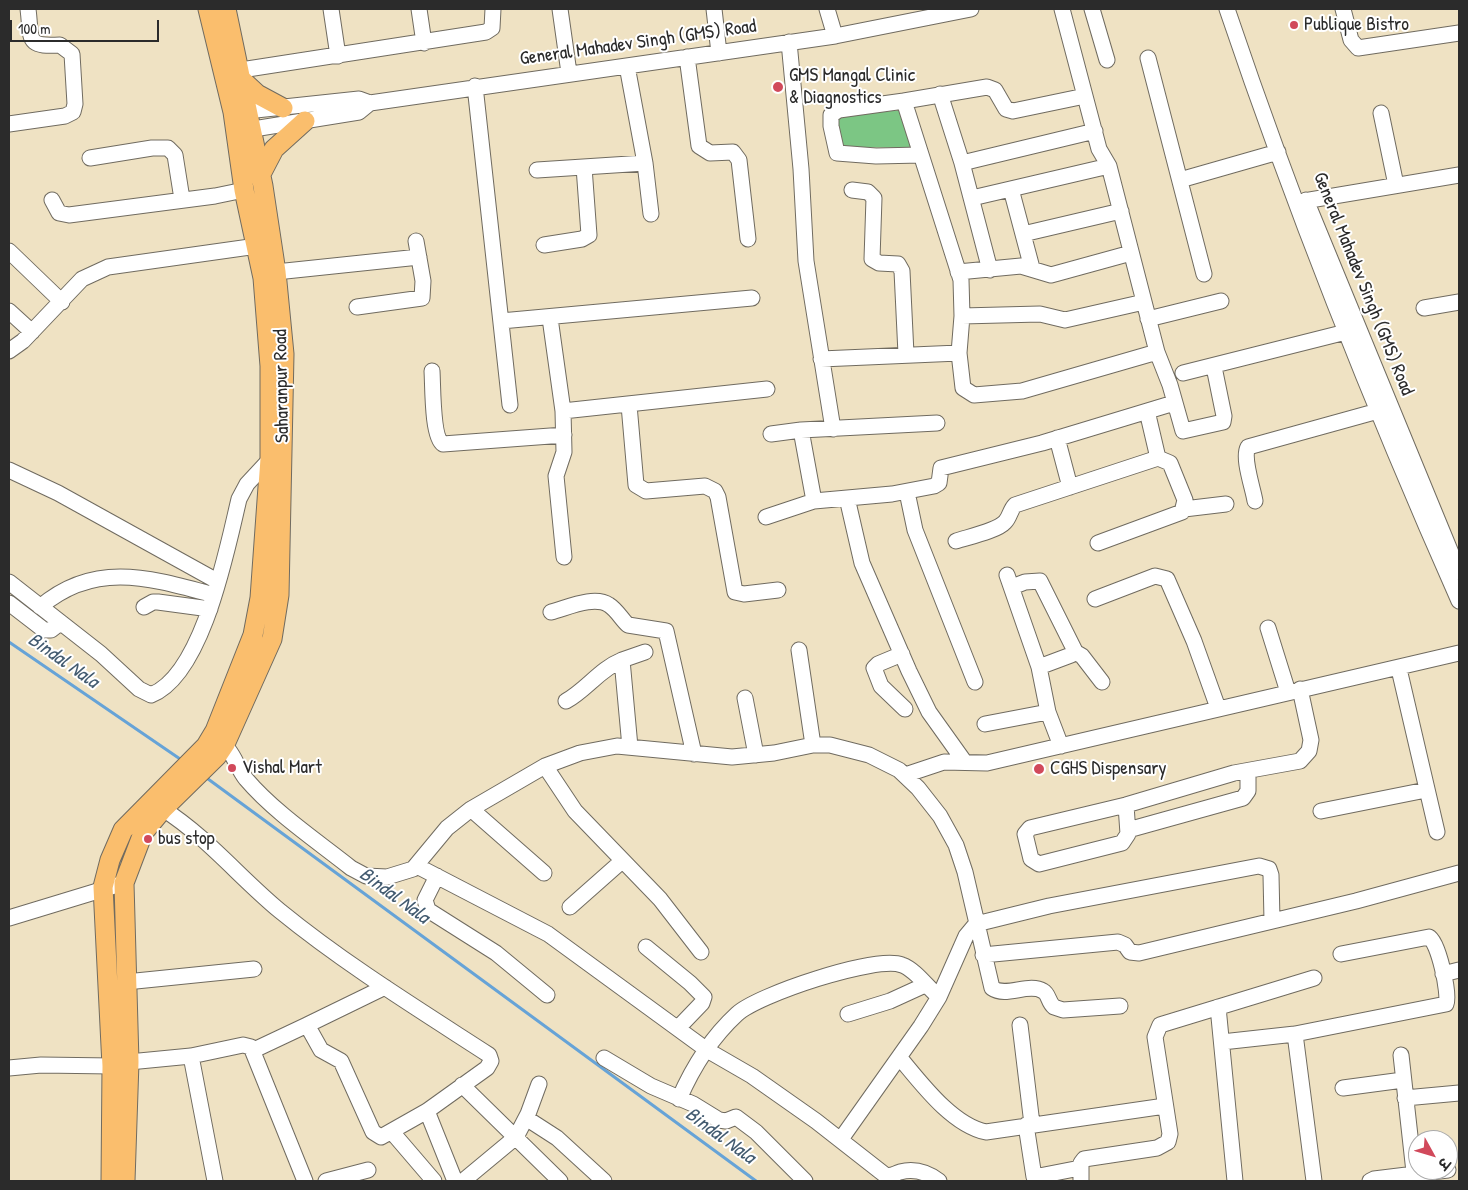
<!DOCTYPE html>
<html>
<head>
<meta charset="utf-8">
<style>
  body { margin:0 }
  #map { position:relative; width:1468px; height:1190px; overflow:hidden; background:#efe2c3; font-family:"Patrick Hand","Playpen Sans Deva",sans-serif }
  canvas { display:block }
  .frame { position:absolute; inset:0; border:10px solid #2b2b2b; pointer-events:none }
  .north { position:absolute; left:1408px; top:1130px; width:50px; height:50px; box-sizing:border-box; background:#fff; border:1px solid #aaa; border-radius:50%; rotate:129deg; font-size:14px; font-weight:700; line-height:20px; text-align:center; color:#2b2b2b }
  .north::after { content:''; display:block; margin:auto; width:18px; height:22px; background:#d1495b; clip-path:polygon(50% 0,100% 100%,50% 72%,0 100%) }
  .scale { position:absolute; left:10px; top:20px; width:149px; height:22px; box-sizing:border-box; border:2px solid #2b2b2b; border-top:0; padding-left:6px; font-size:15px; line-height:18px; white-space:nowrap; color:#2b2b2b; -webkit-text-stroke:4px #fff; paint-order:stroke }
</style>
</head>
<body>
<div id="map">
<canvas width="1468" height="1190"></canvas>
<div class="frame"></div>
<div class="north">उ</div>
<div class="scale">100 m</div>
</div>
<script>
const ctx = document.querySelector('canvas').getContext('2d');
ctx.lineJoin = 'round';
function fill(path, color) {
  ctx.fillStyle = color;
  ctx.fill(path, 'evenodd');
}
function stroke(path, color, width, dash) {
  ctx.strokeStyle = color;
  ctx.lineWidth = width;
  ctx.lineCap = dash ? 'butt' : 'round';
  ctx.setLineDash(dash || []);
  ctx.stroke(path);
}
function label(font, color, halo, rows, align = 'center') {
  ctx.font = font + ' "Patrick Hand",sans-serif';
  ctx.lineWidth = 4;
  ctx.setLineDash([]);
  ctx.textBaseline = 'middle';
  ctx.strokeStyle = halo;
  ctx.fillStyle = color;
  for (const [text, x, y, turn = 0] of rows) {
    ctx.save();
    ctx.translate(x, y);
    ctx.rotate((+turn || 0) * Math.PI / 180);
    ctx.textAlign = isNaN(turn) ? turn : align;
    if (halo) ctx.strokeText(text, 0, 0);
    ctx.fillText(text, 0, 0);
    ctx.restore();
  }
}
fill(new Path2D(`
  M 903,110 L 914,148 L 841,147 L 835,116 Z`), '#7cc684');
stroke(new Path2D(`
  M 9,642 L 183,761
  M 204,776 L 756,1181`), '#66a3d7', 3);
const minor = new Path2D(`
  M 331,9 L 338,56
  M 419,9 L 424,43
  M 560,9 L 569,73
  M 714,9 L 719,53
  M 827,9 L 835,36
  M 1062,9 L 1099,149 L 1109,166 L 1157,352 L 1170,385 L 1183,431 L 1223,422 L 1224,416 L 1214,367
  M 1092,9 L 1107,60
  M 1227,9 C 1295,210 1373,407 1459,601
  M 1343,9 L 1351,40 L 1358,48 L 1459,33
  M 789,42 L 801,169 L 806,261 L 833,429
  M 687,57 L 699,146 L 710,153 L 733,152 L 739,160 L 748,239
  M 1148,58 L 1204,274
  M 627,66 L 645,163 L 651,214
  M 241,70 L 486,32 L 492,28 L 493,9
  M 475,86 L 510,405
  M 940,94 L 962,163 L 990,270
  M 904,101 L 987,87 L 995,90 L 1006,109 L 1013,111 L 1085,96
  M 237,112 L 359,99 L 370,103 L 835,36 L 971,9
  M 1381,113 L 1396,185
  M 9,124 L 65,116 L 73,112 L 75,104 L 72,54 L 60,45 C 25,47 32,40 28,9
  M 241,131 L 359,112 L 370,103
  M 921,155 L 876,156 L 837,153 L 831,126 L 831,115 L 839,110 L 904,101 L 961,280 L 962,316 L 959,353 L 963,388 L 974,395 L 1022,391 L 1157,352
  M 90,158 L 152,148 L 168,148 L 175,155 L 182,199
  M 962,163 L 1095,131
  M 537,170 L 645,163
  M 1180,180 L 1278,152
  M 1011,189 L 1032,268
  M 852,190 L 868,192 L 874,198 L 872,259 L 879,263 L 898,264 L 902,271 L 906,354
  M 972,198 L 1109,166
  M 52,200 L 59,213 L 69,215 L 215,196 L 244,190
  M 1306,200 L 1459,572
  M 1298,202 L 1459,175
  M 1023,234 L 1121,211
  M 544,245 L 582,239 L 589,235 L 584,167
  M 9,251 L 62,302
  M 276,272 L 419,257
  M 958,272 L 1021,266 L 1051,275 L 1131,253
  M 357,307 L 422,298 L 423,281 L 416,241
  M 1424,308 L 1459,302
  M 9,311 L 32,332
  M 962,316 L 1040,314 L 1065,320 L 1144,302
  M 550,318 L 563,411 L 564,452 L 556,476 L 564,557
  M 1148,319 L 1221,301
  M 501,321 L 752,298
  M 9,351 L 23,341 L 82,279 L 108,267 L 257,246
  M 821,359 L 959,353
  M 432,371 C 433,386 432,437 443,444 L 564,435
  M 1183,373 L 1346,332
  M 629,405 L 636,485 L 646,491 L 705,486 L 715,491 L 718,497 L 735,592 L 744,594 L 778,590
  M 563,411 L 767,389
  M 1147,411 L 1158,458
  M 801,430 L 814,501
  M 771,434 L 801,430 L 937,423
  M 1057,438 L 1070,487
  M 9,470 L 58,493 L 217,581
  M 907,492 L 915,530 L 975,682
  M 847,498 L 862,563 L 909,671 L 929,712 L 964,761
  M 1255,501 C 1253,488 1242,458 1248,447 L 1378,411
  M 1184,509 L 1226,504
  M 766,517 L 814,501 L 892,494 L 934,486 L 939,483 L 941,468 L 1042,443 L 1174,403
  M 956,541 C 968,537 997,531 1005,522 C 1010,517 1010,510 1015,505 L 1158,458 L 1170,463 L 1185,500 L 1182,512 L 1098,543
  M 1007,575 L 1039,667 L 1048,712 L 1061,746
  M 9,582 L 101,654 L 139,689 L 151,695 C 203,675 227,549 239,499 L 247,484 L 273,456
  M 1012,587 L 1025,582 L 1040,581 L 1074,649 L 1075,652 L 1071,655 L 1039,667
  M 1095,599 L 1155,576 L 1167,579 L 1194,641 L 1218,708
  M 9,603 L 44,630 L 51,630 L 60,623
  M 40,607 C 95,560 151,578 214,595
  M 144,607 L 153,602 L 158,602 L 210,609
  M 551,612 C 567,608 594,595 609,605 C 617,610 622,620 628,625 L 666,631 L 694,754
  M 1268,628 L 1288,692
  M 799,650 L 813,745
  M 1075,652 L 1082,656 L 1102,682
  M 902,654 L 878,664 L 874,668 L 881,686 L 905,709
  M 1399,669 L 1437,832
  M 745,698 L 756,755
  M 566,701 C 586,690 600,669 622,660
  M 985,724 L 1048,712
  M 217,741 C 233,748 235,765 246,779 C 274,812 317,841 351,868 L 366,876 L 387,877 L 413,869 L 447,828 L 471,809 L 545,766 L 580,753 L 617,746 L 732,757 L 774,753 L 813,745 L 830,745 L 869,755 L 899,770 L 918,788 L 940,816 L 956,845 L 965,872 L 992,988 C 1006,998 1029,982 1043,991 C 1049,994 1048,1002 1054,1007 L 1063,1010 L 1120,1006
  M 630,747 L 622,660 L 645,652
  M 545,766 L 575,811 L 660,899 L 701,952
  M 905,775 L 944,762 L 987,763 L 1459,653
  M 1126,805 L 1128,834 L 1122,843 L 1039,864 L 1031,859 L 1025,834 L 1030,828 L 1126,805 L 1234,773 L 1300,761 L 1309,751 L 1311,740 L 1300,689
  M 163,809 C 207,837 240,878 280,911 C 345,964 418,1009 489,1055 L 491,1061 L 487,1068 L 427,1111 L 381,1137 L 373,1132 L 341,1061 L 321,1050 L 307,1025 L 254,1050
  M 471,809 L 544,873
  M 1321,811 L 1426,790
  M 1128,830 L 1243,798 L 1248,791 L 1248,771
  M 417,866 L 548,934 L 707,1050 L 752,1076 L 816,1121 L 885,1175 C 891,1177 894,1174 900,1172 C 915,1168 927,1172 939,1181
  M 437,876 L 425,900 L 428,910 L 496,953 L 547,995
  M 570,907 L 622,861
  M 9,918 L 124,883
  M 646,947 L 690,983 L 704,997 L 702,1003 L 678,1028
  M 983,955 L 1118,942 L 1125,945 L 1130,952 L 1139,953 L 1356,901 L 1459,873
  M 1443,974 L 1459,970
  M 126,982 L 254,969
  M 1218,1007 L 1235,1181
  M 848,1014 L 890,1001 L 925,985
  M 307,1025 L 385,987
  M 1020,1025 L 1032,1124
  M 1295,1034 L 1314,1181
  M 1222,1042 L 1295,1034 L 1446,1004 C 1450,994 1438,941 1429,937 L 1341,954
  M 1401,1055 L 1415,1181
  M 191,1056 L 215,1181
  M 604,1058 L 651,1086 L 693,1104 L 719,1120 L 726,1121 L 736,1117 L 756,1132 L 805,1181
  M 900,1058 C 921,1083 952,1125 986,1132 L 1165,1106
  M 129,1062 L 191,1056 L 243,1045 L 251,1047 L 305,1181
  M 9,1068 L 41,1065 L 112,1066
  M 462,1085 L 560,1181
  M 1343,1088 L 1403,1080
  M 1405,1098 L 1459,1093
  M 679,1099 C 692,1069 712,1037 737,1014 C 757,995 876,955 902,965 C 916,970 927,987 939,997
  M 427,1111 L 455,1181
  M 526,1118 L 557,1138 L 604,1181
  M 1026,1125 L 1034,1177 L 1080,1168
  M 392,1132 L 434,1181
  M 841,1139 L 921,1026 L 939,997 L 966,936 L 976,924 L 1049,906 L 1259,866 L 1269,869 L 1271,875 L 1272,921
  M 326,1181 L 368,1170
  M 463,1181 L 516,1137 L 528,1114 L 539,1084
  M 1081,1181 L 1081,1163 L 1084,1159 L 1157,1148 L 1168,1142 L 1170,1134 L 1155,1037 L 1160,1025 L 1314,978
  M 1370,1181 L 1374,1179 L 1448,1170`);
const major = new Path2D(`
  M 243,81 L 257,94 L 283,108
  M 261,174 L 274,149 L 305,121
  M 111,1181 L 112,1066 L 103,887 L 110,860 L 123,830 L 206,746 L 215,731 L 253,635 L 260,598 L 270,459 L 270,366 L 263,278 L 244,190 L 233,112 L 208,9
  M 125,1181 L 129,1062 L 124,883 L 143,833 L 163,809 L 217,756 L 225,744 L 272,639 L 279,595 L 284,354 L 276,272 L 263,186 L 226,9`);
stroke(minor, '#706b60', 17);
stroke(major, '#706b60', 21);
stroke(minor, '#fff', 15);
stroke(major, '#fabe6d', 19);
for (const [x, y, r, color] of [
  [1294,25,5,"#d1495b"],
  [778,87,6,"#d1495b"],
  [232,768,5,"#d1495b"],
  [1039,769,6,"#d1495b"],
  [148,839,5,"#d1495b"]
]) {
  const dot = new Path2D();
  dot.arc(x, y, r, 0, 2 * Math.PI);
  ctx.fillStyle = color;
  ctx.fill(dot);
  stroke(dot, '#fff', 2);
}
label('19px', '#2b2b2b', '#fff', [
  ["Publique Bistro",1304,25],
  ["GMS Mangal Clinic",789,76],
  ["& Diagnostics",789,98],
  ["Vishal Mart",242,768],
  ["CGHS Dispensary",1050,769],
  ["bus stop",158,839]
], 'left');
label('19px', '#2b2b2b', '#fff', [
  ["General Mahadev Singh (GMS) Road",638,43,-8],
  ["General Mahadev Singh (GMS) Road",1363,284,68],
  ["Saharanpur Road",282,386,-91]
]);
label('italic 20px', '#435b70', '#fff', [
  ["Bindal Nala",63,661,35],
  ["Bindal Nala",394,896,36],
  ["Bindal Nala",720,1136,36]
]);
</script>
</body>
</html>
